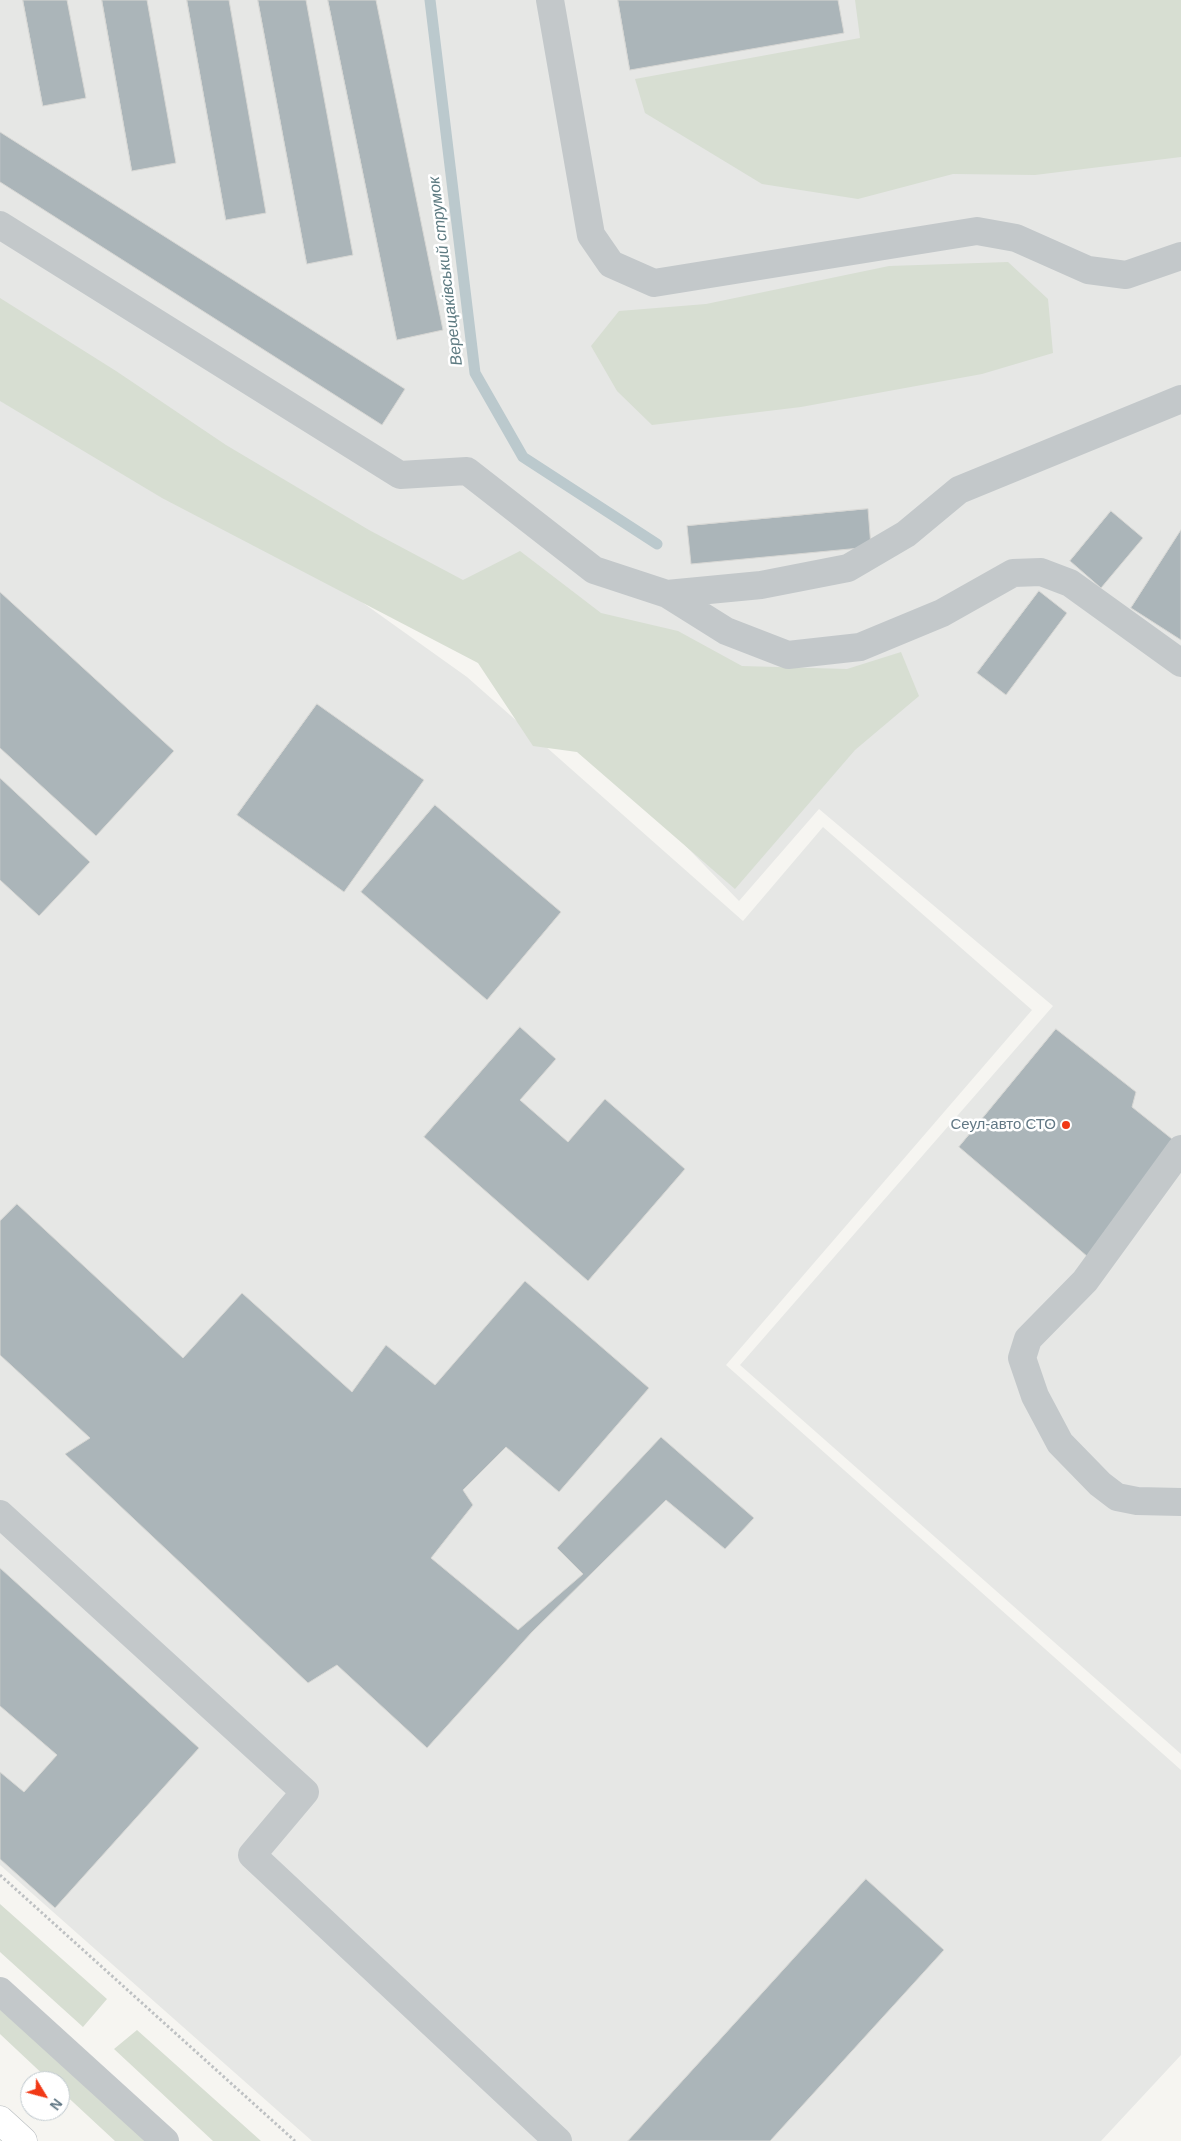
<!DOCTYPE html>
<html>
<head>
<meta charset="utf-8">
<style>
  body { margin:0 }
  #map { position:relative; width:1181px; height:2141px; overflow:hidden; background:#f6f5f1; font-family:Helvetica,sans-serif }
  canvas { display:block }
  .north { position:absolute; left:20px; top:2071px; width:50px; height:50px; box-sizing:border-box; background:#fff; border:1px solid #c0c9ce; border-radius:50%; rotate:127deg; font-size:14px; font-weight:700; line-height:20px; text-align:center; color:#627885 }
  .north::after { content:''; display:block; margin:auto; width:18px; height:22px; background:#f13916; clip-path:polygon(50% 0,100% 100%,50% 72%,0 100%) }
</style>
</head>
<body>
<div id="map">
<canvas width="1181" height="2141"></canvas>
<div class="north">N</div>
</div>
<script>
const ctx = document.querySelector('canvas').getContext('2d');
ctx.lineJoin = 'round';
function fill(path, color) {
  ctx.fillStyle = color;
  ctx.fill(path, 'evenodd');
}
function stroke(path, color, width, dash) {
  ctx.strokeStyle = color;
  ctx.lineWidth = width;
  ctx.lineCap = dash ? 'butt' : 'round';
  ctx.setLineDash(dash || []);
  ctx.stroke(path);
}
function label(font, color, halo, rows, align = 'center') {
  ctx.font = font + ' Helvetica,sans-serif';
  ctx.lineWidth = 5;
  ctx.setLineDash([]);
  ctx.textBaseline = 'middle';
  ctx.strokeStyle = halo;
  ctx.fillStyle = color;
  for (const [text, x, y, turn = 0] of rows) {
    ctx.save();
    ctx.translate(x, y);
    ctx.rotate((+turn || 0) * Math.PI / 180);
    ctx.textAlign = isNaN(turn) ? turn : align;
    if (halo) ctx.strokeText(text, 0, 0);
    ctx.fillText(text, 0, 0);
    ctx.restore();
  }
}
fill(new Path2D(`
  M 0,0 L 1181,0 L 1181,1754 L 740,1365 L 1053,1006 L 819,809 L 739,901 L 482,636 L 0,300 Z
  M 0,344 L 467,677 L 743,921 L 823,827 L 1032,1010 L 726,1365 L 1181,1770 L 1181,2055 L 1101,2141 L 312,2141 L 0,1865 Z`), '#e6e7e5');
fill(new Path2D(`
  M 855,0 L 1181,0 L 1181,157 L 1035,175 L 953,174 L 858,199 L 762,184 L 645,113 L 635,79 L 860,38 Z
  M 1008,262 L 1048,299 L 1053,353 L 982,374 L 801,407 L 652,425 L 617,391 L 591,346 L 619,311 L 706,304 L 889,266 Z
  M 0,298 L 116,371 L 226,445 L 369,530 L 463,580 L 520,551 L 601,613 L 678,631 L 742,666 L 847,669 L 901,652 L 919,696 L 855,750 L 735,889 L 577,752 L 533,746 L 478,663 L 162,498 L 0,401 Z
  M 0,1904 L 107,1999 L 83,2027 L 0,1952 Z
  M 0,2006 L 147,2141 L 115,2141 L 60,2090 L 60,2081 L 50,2081 L 0,2034 Z
  M 137,2030 L 261,2141 L 213,2141 L 114,2049 Z`), '#d7ded2');
stroke(new Path2D(`
  M 430,0 L 475,373 L 523,457 L 657,544`), '#bbc9cd', 11);
const building = new Path2D(`
  M 23,0 L 67,0 L 86,98 L 43,106 Z
  M 102,0 L 147,0 L 176,163 L 132,171 Z
  M 187,0 L 229,0 L 266,213 L 226,220 Z
  M 258,0 L 306,0 L 353,255 L 307,264 Z
  M 328,0 L 376,0 L 443,330 L 397,340 Z
  M 618,0 L 838,0 L 844,33 L 630,70 Z
  M 0,132 L 405,389 L 382,425 L 0,182 Z
  M 868,509 L 871,547 L 691,564 L 687,526 Z
  M 1111,511 L 1143,538 L 1101,588 L 1070,561 Z
  M 1181,530 L 1181,640 L 1131,608 Z
  M 1039,591 L 1067,613 L 1006,695 L 977,673 Z
  M 0,592 L 174,751 L 96,836 L 0,748 Z
  M 317,704 L 424,780 L 344,892 L 237,815 Z
  M 0,778 L 90,862 L 39,916 L 0,880 Z
  M 435,805 L 561,912 L 487,1000 L 361,892 Z
  M 520,1027 L 556,1059 L 520,1100 L 568,1142 L 605,1099 L 685,1169 L 588,1281 L 424,1137 Z
  M 1056,1029 L 1136,1092 L 1132,1107 L 1177,1143 L 1088,1257 L 959,1147 Z
  M 17,1204 L 183,1358 L 242,1293 L 352,1392 L 386,1345 L 435,1385 L 525,1281 L 649,1388 L 559,1492 L 506,1447 L 463,1490 L 473,1505 L 431,1558 L 518,1630 L 583,1574 L 557,1548 L 661,1437 L 754,1518 L 725,1549 L 666,1500 L 532,1632 L 427,1748 L 337,1665 L 308,1683 L 65,1454 L 90,1438 L 0,1355 L 0,1221 Z
  M 0,1568 L 199,1748 L 55,1908 L 0,1859 L 0,1772 L 24,1792 L 57,1755 L 0,1706 Z
  M 866,1879 L 944,1950 L 770,2141 L 628,2141 Z`);
fill(building, '#abb5b9');
stroke(building, '#d7d7d4', 1);
const major = new Path2D(`
  M 0,2120 L 23,2141`);
stroke(major, '#b6bbbe', 29);
stroke(new Path2D(`
  M 0,1875 L 295,2141`), '#bec1c3', 3, [2.5, 2.5]);
stroke(new Path2D(`
  M 550,0 L 591,235 L 611,264 L 654,283 L 977,231 L 1016,238 L 1088,270 L 1126,275 L 1181,256
  M 0,225 L 400,475 L 467,471 L 594,570 L 667,594 L 726,631 L 788,655 L 860,647 L 942,613 L 1013,573 L 1041,572 L 1070,583 L 1181,663
  M 667,594 L 761,585 L 848,568 L 906,534 L 959,490 L 1181,399
  M 1181,1149 L 1085,1281 L 1028,1339 L 1022,1358 L 1035,1396 L 1060,1443 L 1100,1484 L 1117,1497 L 1137,1501 L 1181,1502
  M 0,1514 L 305,1792 L 252,1855 L 558,2141
  M 0,1991 L 165,2141`), '#c3c8ca', 28);
stroke(major, '#fff', 28);
for (const [x, y, r, color] of [
  [1066,1125,5,"#f13916"]
]) {
  const dot = new Path2D();
  dot.arc(x, y, r, 0, 2 * Math.PI);
  ctx.fillStyle = color;
  ctx.fill(dot);
  stroke(dot, '#fff', 2);
}
label('15px', '#627885', '#fff', [
  ["Сеул-авто СТО",1056,1125]
], 'right');
label('italic 16px', '#5e7b82', '#fff', [
  ["Верещаківський струмок",446,271,-97]
]);
</script>
</body>
</html>
